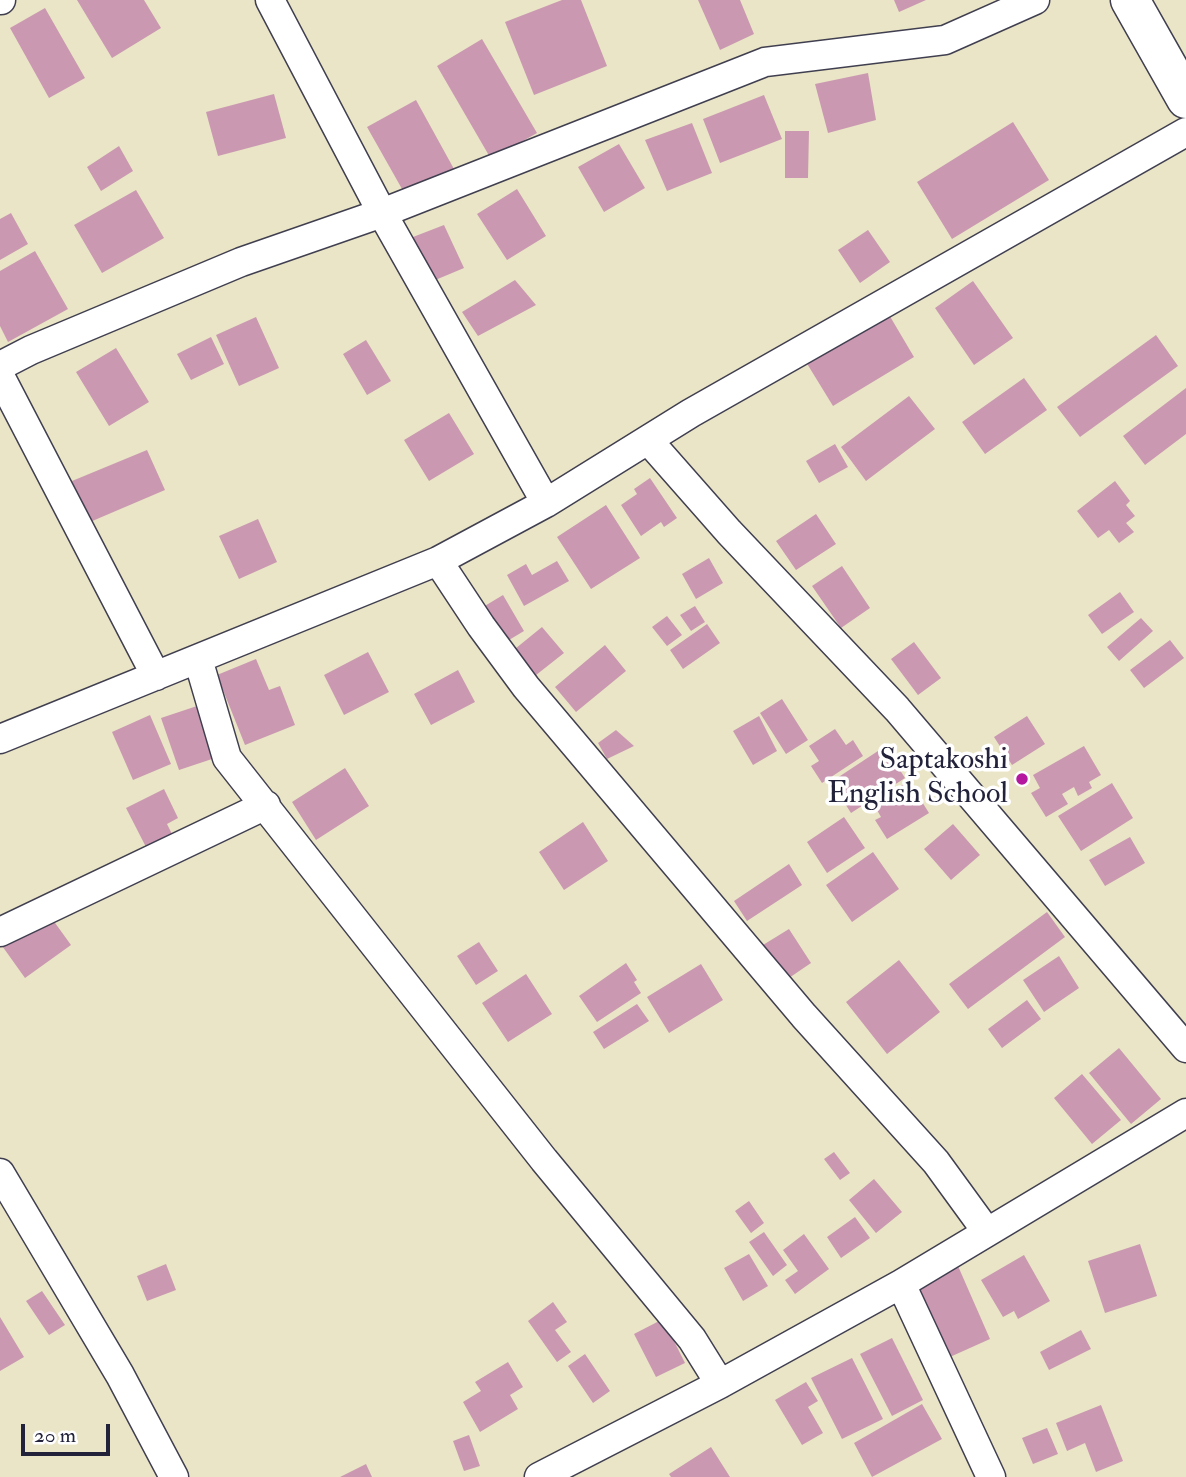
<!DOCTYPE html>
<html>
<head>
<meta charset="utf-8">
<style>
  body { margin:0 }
  #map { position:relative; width:1186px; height:1477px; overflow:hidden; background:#eae5c6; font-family:"IM FELL Double Pica",serif }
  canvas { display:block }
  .scale { position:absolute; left:21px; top:1424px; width:89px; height:32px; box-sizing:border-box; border:4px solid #22223b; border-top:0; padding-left:9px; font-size:21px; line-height:24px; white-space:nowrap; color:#22223b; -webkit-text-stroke:5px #fff; paint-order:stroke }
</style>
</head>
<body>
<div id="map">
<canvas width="1186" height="1477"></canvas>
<div class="scale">20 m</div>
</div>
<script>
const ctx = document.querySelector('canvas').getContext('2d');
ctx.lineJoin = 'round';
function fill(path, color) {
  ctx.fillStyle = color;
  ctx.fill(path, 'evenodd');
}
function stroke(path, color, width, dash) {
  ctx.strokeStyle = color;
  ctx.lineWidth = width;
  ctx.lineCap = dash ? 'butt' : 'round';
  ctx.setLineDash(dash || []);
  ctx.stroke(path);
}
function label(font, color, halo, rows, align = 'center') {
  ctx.font = font + ' "IM FELL Double Pica",serif';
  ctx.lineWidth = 7;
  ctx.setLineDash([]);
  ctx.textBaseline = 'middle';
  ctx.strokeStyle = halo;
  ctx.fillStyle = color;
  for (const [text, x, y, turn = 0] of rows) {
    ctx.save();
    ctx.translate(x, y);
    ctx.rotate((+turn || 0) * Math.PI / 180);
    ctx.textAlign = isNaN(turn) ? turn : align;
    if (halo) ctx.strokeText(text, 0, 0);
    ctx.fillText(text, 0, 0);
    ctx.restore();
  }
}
fill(new Path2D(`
  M 77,0 L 144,0 L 161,28 L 112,58 Z
  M 562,0 L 581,0 L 607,66 L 534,95 L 505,22 Z
  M 698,0 L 740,0 L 754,34 L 720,50 Z
  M 894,0 L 926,0 L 899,12 Z
  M 45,8 L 85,78 L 49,98 L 10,28 Z
  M 482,39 L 537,133 L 491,159 L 437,66 Z
  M 868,73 L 876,120 L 828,133 L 815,84 Z
  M 274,94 L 286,138 L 218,156 L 206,112 Z
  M 764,95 L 782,139 L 720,163 L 703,119 Z
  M 416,100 L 454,169 L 406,196 L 367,127 Z
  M 1013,122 L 1049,180 L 952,239 L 917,182 Z
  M 692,123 L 712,173 L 667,191 L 645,140 Z
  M 785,131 L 809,131 L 808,178 L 785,178 Z
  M 619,144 L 645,188 L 604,212 L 578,167 Z
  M 119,146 L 133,171 L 101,191 L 87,167 Z
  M 517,189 L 546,236 L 507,260 L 477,214 Z
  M 136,190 L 164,238 L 102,273 L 74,225 Z
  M 11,213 L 28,244 L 0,260 L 0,219 Z
  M 444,225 L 464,268 L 433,281 L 413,237 Z
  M 868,230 L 890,262 L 860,283 L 838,250 Z
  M 35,251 L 68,309 L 8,342 L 0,326 L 0,271 Z
  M 515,280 L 536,305 L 478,336 L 462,312 Z
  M 973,281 L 1013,338 L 974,365 L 935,308 Z
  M 888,313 L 914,357 L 833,406 L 806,362 Z
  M 256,317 L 279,368 L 239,386 L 216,335 Z
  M 1156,335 L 1178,366 L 1080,437 L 1057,407 Z
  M 211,337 L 224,364 L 191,380 L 177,354 Z
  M 366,340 L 391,381 L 367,395 L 343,354 Z
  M 116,348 L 149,402 L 109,426 L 76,372 Z
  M 1024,378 L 1047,410 L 985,454 L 962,422 Z
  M 1186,388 L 1186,434 L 1145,465 L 1123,436 Z
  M 909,396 L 935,429 L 866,481 L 841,447 Z
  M 449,413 L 474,454 L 429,481 L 404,440 Z
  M 835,444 L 848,467 L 819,483 L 806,461 Z
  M 147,450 L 165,490 L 90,522 L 72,481 Z
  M 650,478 L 677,518 L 664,527 L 661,522 L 641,536 L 621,505 L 637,494 L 634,489 Z
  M 1115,481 L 1130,501 L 1126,505 L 1135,516 L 1126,523 L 1134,532 L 1119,543 L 1109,530 L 1098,538 L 1077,511 Z
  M 606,505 L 640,558 L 591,589 L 557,537 Z
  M 816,514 L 836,544 L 796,570 L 776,541 Z
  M 258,519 L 277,562 L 239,579 L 219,536 Z
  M 709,558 L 723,583 L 696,599 L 682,574 Z
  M 557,561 L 569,581 L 524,606 L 507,575 L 526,564 L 532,575 Z
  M 842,566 L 870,608 L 841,628 L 812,586 Z
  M 1120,592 L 1134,612 L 1102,634 L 1088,615 Z
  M 503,595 L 524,631 L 504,643 L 483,607 Z
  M 695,606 L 705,622 L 691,631 L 680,615 Z
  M 667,616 L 682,635 L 667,646 L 652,627 Z
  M 1141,618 L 1153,631 L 1119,661 L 1107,647 Z
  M 707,624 L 720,643 L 683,669 L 670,650 Z
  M 542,627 L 564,653 L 531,679 L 510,653 Z
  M 1170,640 L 1184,658 L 1144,688 L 1130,670 Z
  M 914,642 L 941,678 L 918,695 L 891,659 Z
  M 605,645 L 626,671 L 576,712 L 555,687 Z
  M 368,652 L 389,692 L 344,715 L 324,675 Z
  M 256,659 L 269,690 L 280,686 L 295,725 L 245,745 L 217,675 Z
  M 458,670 L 475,702 L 431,725 L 414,694 Z
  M 782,699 L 808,740 L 786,754 L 760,713 Z
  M 200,705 L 218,757 L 179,770 L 161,718 Z
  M 150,715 L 171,764 L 133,780 L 112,732 Z
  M 759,716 L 777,751 L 753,765 L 733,731 Z
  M 1027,716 L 1045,744 L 1012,765 L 994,737 Z
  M 835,729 L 846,745 L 853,740 L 863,756 L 822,783 L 811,766 L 819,761 L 809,746 Z
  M 616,730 L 634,746 L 607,759 L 598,743 Z
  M 1084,746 L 1101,775 L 1089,782 L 1092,788 L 1078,796 L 1074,787 L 1062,794 L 1068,804 L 1046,817 L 1031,793 L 1040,788 L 1033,775 Z
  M 881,749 L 894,769 L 898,767 L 905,778 L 851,813 L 831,782 Z
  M 345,768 L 369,806 L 316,840 L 292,802 Z
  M 909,781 L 929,813 L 887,839 L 875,820 L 881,817 L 873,803 Z
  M 1112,783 L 1133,818 L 1081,851 L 1058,816 Z
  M 164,789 L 178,818 L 167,824 L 173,836 L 147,849 L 126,808 Z
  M 844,817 L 865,848 L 827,873 L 807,842 Z
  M 583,822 L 608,861 L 564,890 L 539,852 Z
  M 953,824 L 980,855 L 951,880 L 924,849 Z
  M 1130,837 L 1145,863 L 1105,886 L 1089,860 Z
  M 873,852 L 899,889 L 852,922 L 826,885 Z
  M 789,864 L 802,885 L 747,921 L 734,901 Z
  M 45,909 L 71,945 L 25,978 L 0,943 Z
  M 1047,912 L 1065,937 L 968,1009 L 949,984 Z
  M 789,929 L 811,963 L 786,980 L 763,945 Z
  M 479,942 L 498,971 L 476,985 L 457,956 Z
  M 1059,956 L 1079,988 L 1044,1012 L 1023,980 Z
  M 899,960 L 940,1012 L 887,1054 L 846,1002 Z
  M 626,963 L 637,980 L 634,982 L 641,993 L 597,1022 L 579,996 Z
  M 701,964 L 723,1000 L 669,1033 L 647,997 Z
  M 526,974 L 552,1014 L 508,1042 L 482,1003 Z
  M 1027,1000 L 1041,1019 L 1002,1048 L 988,1029 Z
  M 637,1004 L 649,1021 L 604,1049 L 593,1032 Z
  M 1119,1048 L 1161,1099 L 1131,1124 L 1089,1073 Z
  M 1082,1074 L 1121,1120 L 1092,1144 L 1054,1098 Z
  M 834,1152 L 850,1173 L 840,1180 L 824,1159 Z
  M 874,1179 L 902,1212 L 876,1233 L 849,1200 Z
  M 749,1201 L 764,1223 L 751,1233 L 735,1211 Z
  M 855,1217 L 870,1238 L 841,1258 L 827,1237 Z
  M 764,1232 L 787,1265 L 773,1276 L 749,1242 Z
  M 804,1234 L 829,1269 L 795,1294 L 785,1280 L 798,1271 L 783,1250 Z
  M 1140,1244 L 1157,1296 L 1105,1313 L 1088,1261 Z
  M 749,1254 L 768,1286 L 743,1301 L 724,1268 Z
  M 1024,1255 L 1050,1301 L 1018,1319 L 1014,1311 L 1003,1317 L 981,1280 Z
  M 166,1264 L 176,1290 L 147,1301 L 137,1276 Z
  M 958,1266 L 990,1339 L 941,1361 L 909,1288 Z
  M 42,1291 L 65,1325 L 49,1335 L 26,1301 Z
  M 553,1302 L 567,1322 L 555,1330 L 571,1352 L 557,1362 L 528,1321 Z
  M 0,1317 L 24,1357 L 0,1371 Z
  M 663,1319 L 685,1363 L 656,1377 L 634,1334 Z
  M 1081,1330 L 1091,1349 L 1049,1370 L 1040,1352 Z
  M 892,1338 L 923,1400 L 892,1416 L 860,1354 Z
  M 585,1354 L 610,1391 L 593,1403 L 568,1366 Z
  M 852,1358 L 883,1419 L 842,1439 L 811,1378 Z
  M 508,1362 L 523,1387 L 510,1395 L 518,1409 L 480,1432 L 463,1402 L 481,1391 L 475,1382 Z
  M 806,1382 L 818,1401 L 808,1407 L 823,1433 L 802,1445 L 775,1400 Z
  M 922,1404 L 942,1439 L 872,1477 L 854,1443 Z
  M 1101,1405 L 1123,1461 L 1096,1472 L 1085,1443 L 1067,1451 L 1056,1423 Z
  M 1047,1428 L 1058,1454 L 1033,1464 L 1022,1438 Z
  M 469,1435 L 480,1466 L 464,1471 L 453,1441 Z
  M 711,1447 L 730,1477 L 671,1477 L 669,1474 Z
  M 366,1464 L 372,1477 L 340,1477 Z`), '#ca99b1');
const street = new Path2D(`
  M 0,0 L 1,0
  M 270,0 L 382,213 L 546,503
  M 0,366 L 31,350 L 241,262 L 382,213 L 765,62 L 945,40 L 1035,0
  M 0,376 L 156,676
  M 648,440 L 729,532 L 897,709 L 1186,1048
  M 438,561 L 481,626 L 526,687 L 804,1016 L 936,1162 L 987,1232
  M 198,659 L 227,758 L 544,1160 L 692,1339 L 720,1384
  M 0,739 L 438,561 L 546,503 L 691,413 L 1186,132
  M 0,932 L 266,805
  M 0,1173 L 120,1375 L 174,1477
  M 901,1284 L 991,1477
  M 539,1477 L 720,1384 L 901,1284 L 1186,1113`);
const highway = new Path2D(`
  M 1130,0 L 1186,99`);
stroke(street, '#403f50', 31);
stroke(highway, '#403f50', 41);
stroke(street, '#fff', 28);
stroke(highway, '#fff', 38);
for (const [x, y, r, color] of [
  [1022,779,7,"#b5179e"]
]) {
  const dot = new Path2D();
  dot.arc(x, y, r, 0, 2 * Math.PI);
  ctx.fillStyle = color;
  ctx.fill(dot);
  stroke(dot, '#fff', 2.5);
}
label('30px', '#22223b', '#fff', [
  ["Saptakoshi",1008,762],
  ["English School",1008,796]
], 'right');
</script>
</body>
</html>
